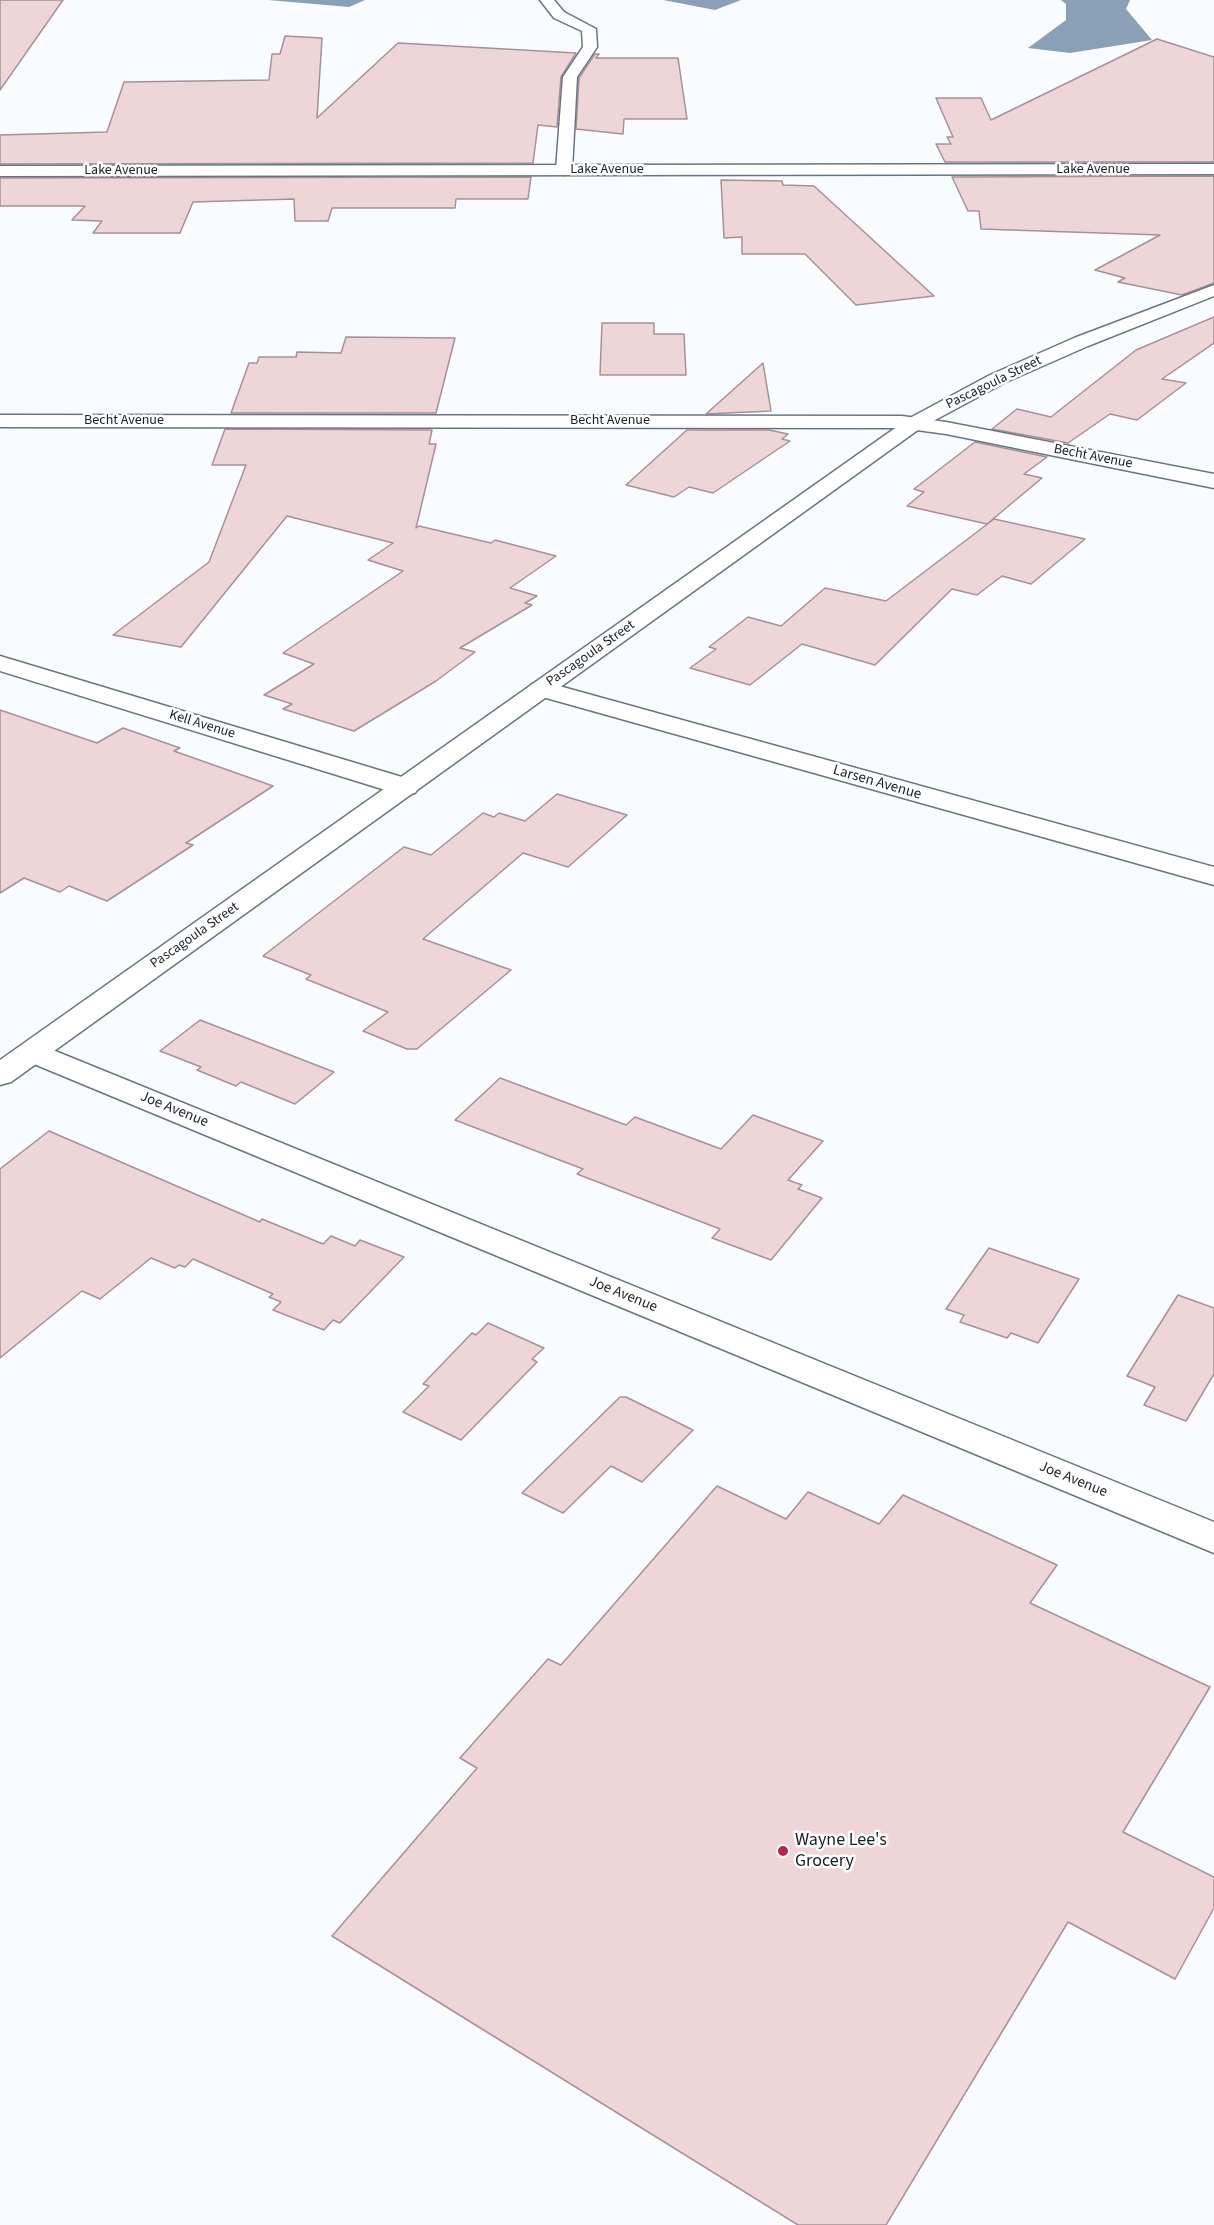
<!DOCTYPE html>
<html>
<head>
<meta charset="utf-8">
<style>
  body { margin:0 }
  canvas { display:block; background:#f8fbff }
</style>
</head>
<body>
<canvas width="1214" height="2225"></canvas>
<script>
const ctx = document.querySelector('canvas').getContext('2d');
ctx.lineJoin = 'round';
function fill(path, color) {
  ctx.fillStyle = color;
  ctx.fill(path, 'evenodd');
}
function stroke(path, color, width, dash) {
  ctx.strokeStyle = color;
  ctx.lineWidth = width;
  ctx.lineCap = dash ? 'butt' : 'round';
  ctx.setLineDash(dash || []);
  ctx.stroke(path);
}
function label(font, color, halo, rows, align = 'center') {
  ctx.font = font + ' "Source Sans 3",sans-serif';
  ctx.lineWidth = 5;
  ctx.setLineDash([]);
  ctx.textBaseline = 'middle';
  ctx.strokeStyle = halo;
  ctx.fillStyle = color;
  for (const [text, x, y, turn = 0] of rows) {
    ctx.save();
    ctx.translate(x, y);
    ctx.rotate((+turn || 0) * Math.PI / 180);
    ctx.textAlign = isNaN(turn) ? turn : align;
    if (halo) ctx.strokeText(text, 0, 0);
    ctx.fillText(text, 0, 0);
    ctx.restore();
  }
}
fill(new Path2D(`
  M 268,0 L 365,0 L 349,7 Z
  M 663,0 L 741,0 L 715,10 Z
  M 1061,0 L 1130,0 L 1126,9 L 1152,40 L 1070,53 L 1028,48 L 1066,20 L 1066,4 Z`), '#89a0b7');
const building = new Path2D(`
  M 0,0 L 63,0 L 0,90 Z
  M 285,36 L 322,38 L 317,118 L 398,43 L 576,53 L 561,77 L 557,127 L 538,125 L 533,163 L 0,164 L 0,135 L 107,132 L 124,82 L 269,80 L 272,54 L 280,54 Z
  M 1157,39 L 1214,57 L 1214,162 L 945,162 L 936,144 L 951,144 L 947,137 L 953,137 L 936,98 L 981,98 L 991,120 Z
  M 595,54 L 599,54 L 596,58 L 678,58 L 687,119 L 624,119 L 623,134 L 576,129 L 579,78 Z
  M 1214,176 L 1214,283 L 1182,295 L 1118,282 L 1125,278 L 1095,270 L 1160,235 L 981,229 L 979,211 L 968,211 L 952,177 Z
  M 531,177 L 528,199 L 456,199 L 455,208 L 332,208 L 328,221 L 295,221 L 294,199 L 193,202 L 180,233 L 93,233 L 102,221 L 72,220 L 85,206 L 0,206 L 0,178 Z
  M 721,180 L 782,181 L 783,185 L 814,186 L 934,296 L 856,305 L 805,254 L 742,254 L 742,237 L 724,238 Z
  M 1214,317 L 1214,343 L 1162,379 L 1186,383 L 1137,420 L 1110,414 L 1068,443 L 992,429 L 1017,409 L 1051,417 L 1136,350 Z
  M 602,323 L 654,323 L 654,334 L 684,334 L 686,375 L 600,375 Z
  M 346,337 L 455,338 L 436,413 L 231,413 L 249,363 L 257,363 L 259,357 L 296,357 L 297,352 L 341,353 Z
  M 763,363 L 771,411 L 706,414 Z
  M 225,429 L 432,430 L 429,444 L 436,444 L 416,528 L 419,526 L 491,543 L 495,540 L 556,556 L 510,588 L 537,596 L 525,603 L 532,605 L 460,648 L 475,652 L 436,681 L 354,731 L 283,709 L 292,704 L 264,695 L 314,664 L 283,653 L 403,571 L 368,560 L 393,543 L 287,516 L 181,647 L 113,635 L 209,562 L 246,465 L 212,465 Z
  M 687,430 L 769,430 L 788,434 L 782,439 L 790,441 L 713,493 L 689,487 L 674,497 L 626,485 Z
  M 975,442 L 1047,457 L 1024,474 L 1042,478 L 987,524 L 907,506 L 924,492 L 914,489 Z
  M 994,519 L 1085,539 L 1031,584 L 1002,576 L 977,595 L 952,589 L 875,665 L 802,644 L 750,685 L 690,668 L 716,649 L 709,647 L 748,617 L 781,626 L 825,588 L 886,601 Z
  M 0,710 L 97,743 L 123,728 L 180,748 L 174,751 L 273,786 L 186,843 L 193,845 L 107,901 L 69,886 L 60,892 L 24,878 L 0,893 Z
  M 557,794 L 627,815 L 568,867 L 523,853 L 423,939 L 511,970 L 417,1049 L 407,1049 L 363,1031 L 388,1012 L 306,979 L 311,975 L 263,956 L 404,847 L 431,855 L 483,813 L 494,817 L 499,813 L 525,821 Z
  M 200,1020 L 334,1072 L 295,1104 L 241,1082 L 236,1086 L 197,1070 L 201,1067 L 160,1051 Z
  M 500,1078 L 626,1125 L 635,1117 L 721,1149 L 753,1115 L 823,1141 L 788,1180 L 802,1185 L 798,1189 L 822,1198 L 771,1260 L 712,1238 L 720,1229 L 577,1174 L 583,1169 L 455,1120 Z
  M 49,1131 L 260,1222 L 262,1219 L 323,1244 L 331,1236 L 355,1246 L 360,1240 L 404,1257 L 340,1323 L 333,1320 L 324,1330 L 273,1310 L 281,1302 L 269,1297 L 273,1294 L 193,1259 L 185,1267 L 179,1265 L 175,1268 L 151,1258 L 100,1299 L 82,1291 L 0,1358 L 0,1169 Z
  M 989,1248 L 1079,1279 L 1038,1343 L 1011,1333 L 1007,1338 L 960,1322 L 964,1315 L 946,1309 Z
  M 1178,1295 L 1214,1308 L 1214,1374 L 1186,1421 L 1144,1405 L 1155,1387 L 1127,1376 Z
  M 488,1323 L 544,1348 L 532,1359 L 537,1362 L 461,1440 L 403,1412 L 429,1386 L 423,1384 L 472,1333 L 476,1335 Z
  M 620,1397 L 626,1397 L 693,1430 L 642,1482 L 611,1466 L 563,1513 L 522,1493 Z
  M 717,1486 L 786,1519 L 808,1492 L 879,1524 L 903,1495 L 1057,1565 L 1030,1603 L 1210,1687 L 1123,1832 L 1214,1877 L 1214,1908 L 1175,1979 L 1068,1922 L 886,2225 L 798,2225 L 332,1936 L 477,1768 L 460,1758 L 548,1659 L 561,1665 Z`);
fill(building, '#eed5d8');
stroke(building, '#a89194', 1.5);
const minor = new Path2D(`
  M 540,0 L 554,0 L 564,12 L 596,29 L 597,47 L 577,77 L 572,170 L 564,175 L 556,170 L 563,77 L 583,47 L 582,31 L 554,18 Z
  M 0,415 L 902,416 L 946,422 L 1214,474 L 1214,488 L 946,434 L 902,428 L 0,427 Z
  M 0,656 L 415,781 L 419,787 L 415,793 L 405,795 L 395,793 L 0,671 Z
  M 541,681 L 1214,867 L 1214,885 L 532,694 L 528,689 L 532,684 Z
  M 33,1042 L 1214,1522 L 1214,1553 L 22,1059 L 17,1052 L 22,1045 Z`);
const tertiary = new Path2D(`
  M 1214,164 L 1214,174 L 0,176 L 0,166 Z
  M 1214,285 L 1214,296 L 1088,346 L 1004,383 L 922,427 L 11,1082 L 0,1085 L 0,1060 L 908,419 L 990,375 L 1074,338 Z`);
stroke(minor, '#677583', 3);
stroke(tertiary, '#677583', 3);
fill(minor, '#fff');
fill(tertiary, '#fff');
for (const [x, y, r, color] of [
  [783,1851,6,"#b52552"]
]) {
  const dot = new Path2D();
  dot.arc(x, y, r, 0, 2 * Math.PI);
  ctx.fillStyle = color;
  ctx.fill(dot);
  stroke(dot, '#fff', 2);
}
label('14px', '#191f24', '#fff', [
  ["Lake Avenue",607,170],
  ["Lake Avenue",1093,170],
  ["Lake Avenue",121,171],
  ["Pascagoula Street",994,383,-26],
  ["Becht Avenue",124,421],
  ["Becht Avenue",610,421],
  ["Becht Avenue",1093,457,11],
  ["Pascagoula Street",591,654,-35],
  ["Kell Avenue",202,725,17],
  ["Pascagoula Street",195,936,-35]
]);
label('15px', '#191f24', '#fff', [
  ["Larsen Avenue",877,783,16],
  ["Joe Avenue",174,1110,22],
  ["Joe Avenue",623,1295,22],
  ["Joe Avenue",1073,1480,22]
]);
label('18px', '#191f24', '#fff', [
  ["Wayne Lee's",795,1841],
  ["Grocery",795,1862]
], 'left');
</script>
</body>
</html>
